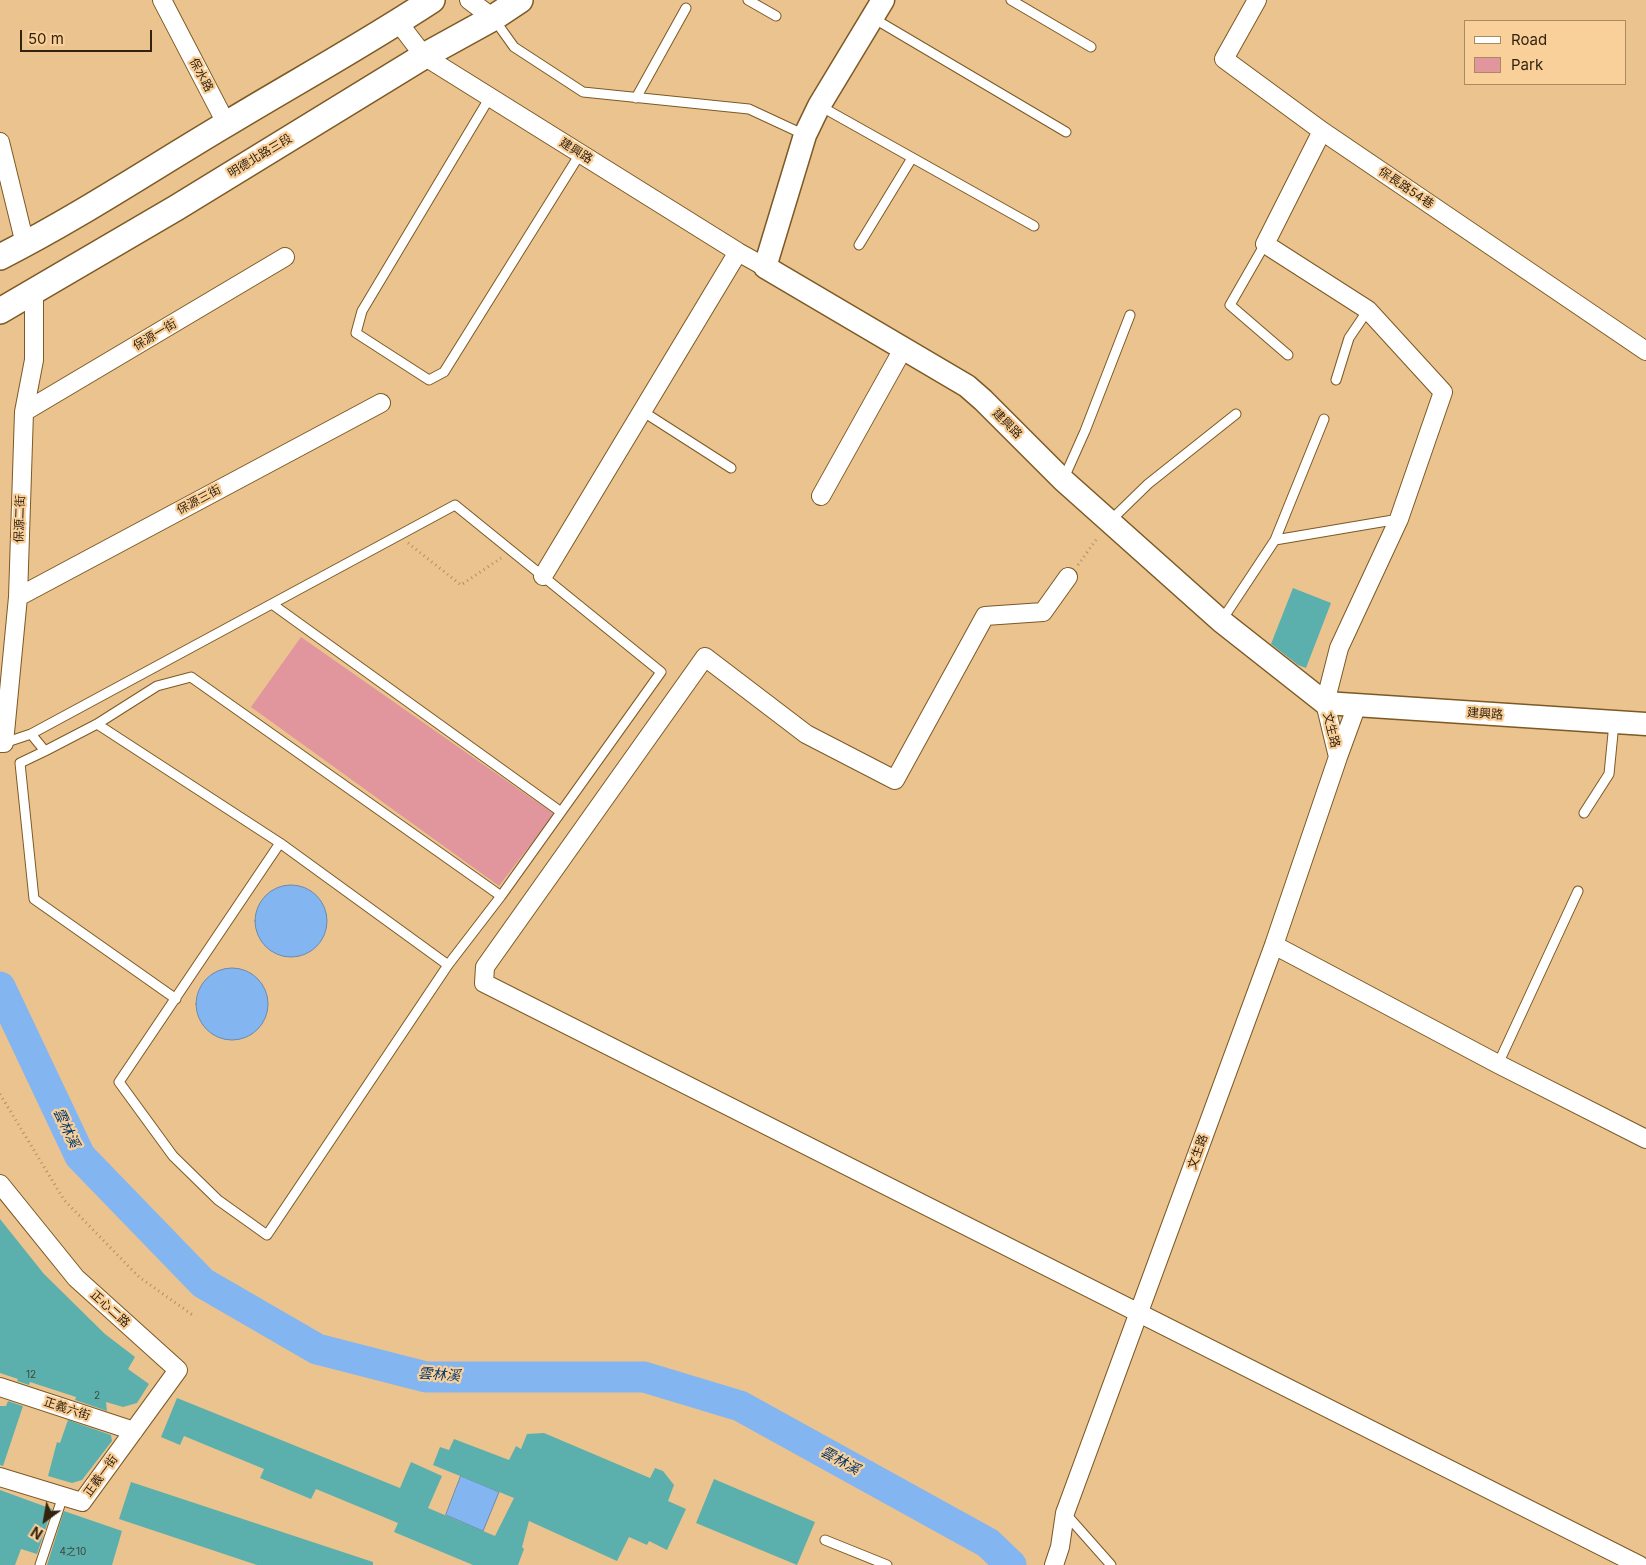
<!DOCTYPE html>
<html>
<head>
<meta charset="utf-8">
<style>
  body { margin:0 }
  #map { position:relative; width:1646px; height:1565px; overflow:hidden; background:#ebc38e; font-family:Inter,sans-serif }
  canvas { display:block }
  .legend { position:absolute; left:1464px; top:20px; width:162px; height:65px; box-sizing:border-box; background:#f9cf9a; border:1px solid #aa8a62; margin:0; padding:6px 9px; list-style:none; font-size:15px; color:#33230e }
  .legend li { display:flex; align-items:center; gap:10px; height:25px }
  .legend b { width:25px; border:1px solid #aa8a62 }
  .north { position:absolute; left:20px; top:1495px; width:50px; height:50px; -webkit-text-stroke:4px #f9cf9a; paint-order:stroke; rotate:212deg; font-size:14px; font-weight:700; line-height:20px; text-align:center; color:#33230e }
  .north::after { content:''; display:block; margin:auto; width:18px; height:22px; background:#33230e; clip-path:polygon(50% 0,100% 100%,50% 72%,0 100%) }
  .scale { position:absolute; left:20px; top:30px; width:132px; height:22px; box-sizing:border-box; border:2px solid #33230e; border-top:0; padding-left:6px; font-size:15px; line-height:18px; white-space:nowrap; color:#33230e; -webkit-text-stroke:4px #f9cf9a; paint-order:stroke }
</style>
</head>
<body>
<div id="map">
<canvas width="1646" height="1565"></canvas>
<ul class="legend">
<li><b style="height:6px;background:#fff"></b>Road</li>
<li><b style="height:14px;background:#e1969d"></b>Park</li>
</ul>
<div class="north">N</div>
<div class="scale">50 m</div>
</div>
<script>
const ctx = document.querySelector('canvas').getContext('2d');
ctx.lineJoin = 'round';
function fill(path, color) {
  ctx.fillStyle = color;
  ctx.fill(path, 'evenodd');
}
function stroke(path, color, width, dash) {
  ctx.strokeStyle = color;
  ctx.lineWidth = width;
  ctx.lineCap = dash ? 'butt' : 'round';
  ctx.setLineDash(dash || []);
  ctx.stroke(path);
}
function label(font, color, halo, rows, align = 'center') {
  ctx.font = font + ' Inter,"Noto Sans TC",sans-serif';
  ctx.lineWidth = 4.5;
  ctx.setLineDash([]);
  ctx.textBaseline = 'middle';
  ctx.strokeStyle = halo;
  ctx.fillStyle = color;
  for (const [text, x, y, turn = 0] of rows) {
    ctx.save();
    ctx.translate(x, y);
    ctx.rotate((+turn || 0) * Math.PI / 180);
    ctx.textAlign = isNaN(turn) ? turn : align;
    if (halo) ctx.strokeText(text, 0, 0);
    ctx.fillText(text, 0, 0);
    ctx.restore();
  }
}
fill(new Path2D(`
  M 301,637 L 554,814 L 499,886 L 251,707 Z`), '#e1969d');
const water = new Path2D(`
  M255 921a36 36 0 1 1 72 0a36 36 0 1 1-72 0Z
  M196 1004a36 36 0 1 1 72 0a36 36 0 1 1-72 0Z
  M 461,1476 L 499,1492 L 483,1531 L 446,1515 Z`);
fill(water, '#83b5f1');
stroke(water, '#6b89ad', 1);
stroke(new Path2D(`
  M 0,987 L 80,1156 L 203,1283 L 317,1349 L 426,1377 L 644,1377 L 740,1406 L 988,1543 L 1011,1565`), '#83b5f1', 31);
fill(new Path2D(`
  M 1293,588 L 1331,603 L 1306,668 L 1298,665 L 1271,644 Z
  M 0,1219 L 44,1274 L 105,1334 L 135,1357 L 128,1369 L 149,1384 L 137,1403 L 123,1407 L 106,1402 L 107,1411 L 75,1400 L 76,1397 L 30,1382 L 29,1385 L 17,1381 L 18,1379 L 0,1373 Z
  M 177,1398 L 400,1488 L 411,1462 L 442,1476 L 428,1508 L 495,1536 L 514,1498 L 433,1465 L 440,1447 L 449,1450 L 454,1439 L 509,1460 L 516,1446 L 521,1449 L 527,1434 L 544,1433 L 650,1478 L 655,1468 L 663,1471 L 674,1485 L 668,1501 L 686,1509 L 667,1550 L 649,1541 L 647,1545 L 629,1537 L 617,1561 L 529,1521 L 522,1547 L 524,1549 L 518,1565 L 473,1565 L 394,1532 L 398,1523 L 316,1489 L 311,1499 L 260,1478 L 264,1469 L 184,1436 L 180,1445 L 161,1437 Z
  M 8,1401 L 23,1406 L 3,1466 L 0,1465 L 0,1406 L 6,1406 Z
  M 68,1420 L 111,1435 L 112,1441 L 82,1480 L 72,1483 L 48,1476 L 57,1442 L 60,1443 Z
  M 714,1479 L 815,1522 L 797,1565 L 696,1523 Z
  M 131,1482 L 373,1562 L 373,1565 L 257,1565 L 119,1519 Z
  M 0,1490 L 52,1509 L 37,1554 L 21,1549 L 15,1565 L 0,1565 Z
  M 64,1511 L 122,1531 L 112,1565 L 47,1565 Z`), '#5bb0ae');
const service = new Path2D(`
  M 748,0 L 776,16
  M 1011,0 L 1091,47
  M 873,18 L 1066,132
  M 494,19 L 514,47 L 583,92 L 749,109 L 805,135
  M 490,97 L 362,311 L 356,333 L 429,380 L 444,372 L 580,154
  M 636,98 L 686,8
  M 820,106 L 1034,226
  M 1265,244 L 1230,305 L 1288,355
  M 859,245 L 912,158
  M 1336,380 L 1349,338 L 1368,310
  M 642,411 L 731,468
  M 1064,478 L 1085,431 L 1130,315
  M 1110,521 L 1148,484 L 1236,414
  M 1275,540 L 1324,419
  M 1222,620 L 1275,540 L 1399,519
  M 97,724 L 280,843 L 119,1082 L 173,1156 L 218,1200 L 267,1235 L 448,965 L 501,896 L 561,812
  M 31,734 L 45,751 L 97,724 L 157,686 L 191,677 L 501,896
  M 4,743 L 31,734 L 455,505 L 661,672 L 561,812 L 272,604
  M 45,751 L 20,763 L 34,899 L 176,999
  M 1584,813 L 1609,774 L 1614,723
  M 280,843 L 448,965
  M 1498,1064 L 1578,891
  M 1065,1513 L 1111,1565
  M 825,1540 L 887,1565
  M 40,1565 L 63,1496`);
const minor = new Path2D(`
  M 162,0 L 226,123
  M 469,0 L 493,18
  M 1257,0 L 1224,59 L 1322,131 L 1646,351
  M 398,22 L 424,56 L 738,252 L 765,267
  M 1322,131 L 1265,244 L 1368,310 L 1443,392 L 1399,519 L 1339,648 L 1325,703 L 1338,757
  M 0,142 L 25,244
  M 24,412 L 285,257
  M 821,496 L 903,349
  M 543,576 L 738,252
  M 1068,577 L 1043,612 L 985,616 L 895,780 L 806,734 L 705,657 L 485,967 L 484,983 L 1639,1565
  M 18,597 L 381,403
  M 0,743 L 4,743 L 18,597 L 24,412 L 34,360 L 34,292
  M 1274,945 L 1498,1064 L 1646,1139
  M 0,1184 L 76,1278 L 178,1370 L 82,1502 L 0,1477
  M 0,1387 L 134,1431
  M 1054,1565 L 1060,1547 L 1065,1513 L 1274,945 L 1338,757 L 1357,705`);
const tertiary = new Path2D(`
  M 883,0 L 819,106 L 805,135 L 765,267 L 967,386 L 983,400 L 1063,480 L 1221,621 L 1325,703 L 1646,724`);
const secondary = new Path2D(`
  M 0,257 C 79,217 152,168 228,123 C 296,82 365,44 432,0
  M 0,311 L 176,208 L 424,56 L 493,18 L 520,0`);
stroke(service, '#7c5925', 11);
stroke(minor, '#7c5925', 20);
stroke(tertiary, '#7c5925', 25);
stroke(secondary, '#7c5925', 28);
stroke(new Path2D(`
  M 408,543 L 461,585 L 501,558
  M 1078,565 L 1098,537
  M 0,1094 L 64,1200 L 139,1277 L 194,1316`), '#af8f64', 3, [1, 4]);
stroke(service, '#fff', 9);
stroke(minor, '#fff', 18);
stroke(tertiary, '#fff', 22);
stroke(secondary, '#fff', 25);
label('10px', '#3d4636', null, [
  ["12",31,1375],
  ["2",97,1396],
  ["4之10",73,1552]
]);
label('12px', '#33230e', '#f9cf9a', [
  ["保水路",201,75,62],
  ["建興路",576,151,32],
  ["明德北路三段",260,156,-31],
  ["保長路54巷",1406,188,34],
  ["保源一街",155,335,-31],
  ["建興路",1007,424,45],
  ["保源三街",199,500,-28],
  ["保源二街",20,519,-88],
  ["建興路",1485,714,4],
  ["文生路",1331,730,76],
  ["文生路",1198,1152,-70],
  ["正心二路",110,1309,42],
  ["正義六街",67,1409,18],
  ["正義一街",101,1476,-54]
]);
label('italic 14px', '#00366a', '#f9cf9a', [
  ["雲林溪",66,1128,65],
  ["雲林溪",439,1375,4],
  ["雲林溪",840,1461,29]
]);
</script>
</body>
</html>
